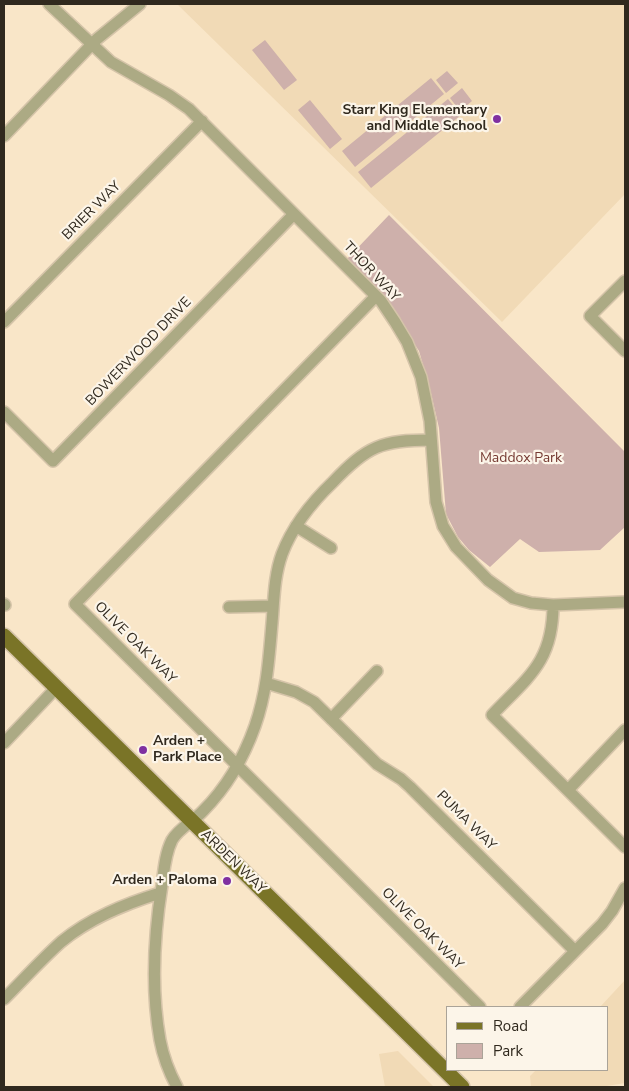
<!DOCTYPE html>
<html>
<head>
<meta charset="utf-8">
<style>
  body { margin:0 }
  #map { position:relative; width:629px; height:1091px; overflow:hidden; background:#f9e6c8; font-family:"Nunito Sans",sans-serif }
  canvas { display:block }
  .frame { position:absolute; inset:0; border:5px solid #30291e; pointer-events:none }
  .legend { position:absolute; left:446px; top:1006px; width:162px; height:65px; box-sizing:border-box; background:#fcf5e9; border:1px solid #aaa398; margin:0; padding:6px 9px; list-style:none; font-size:15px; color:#30291e }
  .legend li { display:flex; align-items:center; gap:10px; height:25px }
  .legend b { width:25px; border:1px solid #aaa398 }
</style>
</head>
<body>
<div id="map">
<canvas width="629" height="1091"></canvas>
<div class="frame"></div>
<ul class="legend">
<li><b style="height:6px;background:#7a7427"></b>Road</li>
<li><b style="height:14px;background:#ceb0ab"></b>Park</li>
</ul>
</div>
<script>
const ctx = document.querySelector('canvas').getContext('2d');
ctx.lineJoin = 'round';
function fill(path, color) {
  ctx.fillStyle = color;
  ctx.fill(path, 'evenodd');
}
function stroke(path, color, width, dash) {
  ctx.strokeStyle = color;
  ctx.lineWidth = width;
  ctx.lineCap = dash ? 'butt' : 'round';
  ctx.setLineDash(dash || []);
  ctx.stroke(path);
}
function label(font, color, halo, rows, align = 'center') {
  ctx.font = font + ' "Nunito Sans",sans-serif';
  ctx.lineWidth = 4.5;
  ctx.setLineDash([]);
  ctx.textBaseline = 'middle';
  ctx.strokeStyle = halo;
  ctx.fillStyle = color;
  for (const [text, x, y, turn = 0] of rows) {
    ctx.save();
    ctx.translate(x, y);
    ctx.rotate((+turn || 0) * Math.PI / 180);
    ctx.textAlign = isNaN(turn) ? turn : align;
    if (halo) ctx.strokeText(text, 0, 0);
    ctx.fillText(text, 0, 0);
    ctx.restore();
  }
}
fill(new Path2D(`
  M 177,4 L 625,4 L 625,194 L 502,322 Z
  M 625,980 L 625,1083 L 601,1087 L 531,1087 L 530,1076 L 536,1070 L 608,1070 L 608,1007 L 600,1007 Z
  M 398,1051 L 434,1087 L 385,1087 L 379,1054 Z`), '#f1dab6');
fill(new Path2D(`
  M 265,40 L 297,80 L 284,90 L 252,50 Z
  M 447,71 L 458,83 L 446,93 L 436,80 Z
  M 431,78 L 444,94 L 355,167 L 342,151 Z
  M 462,88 L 472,101 L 460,111 L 450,98 Z
  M 448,99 L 461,115 L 371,188 L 358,172 Z
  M 310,100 L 342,139 L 330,149 L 298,110 Z
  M 389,215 L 625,452 L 625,527 L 600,550 L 539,552 L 520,539 L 490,567 L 469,550 L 458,537 L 446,514 L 439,428 L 430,389 L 419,351 L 393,311 L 374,285 L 347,259 Z`), '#ceb0ab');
const minor = new Path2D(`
  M 49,4 L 111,62 L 169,95 L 189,109 L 381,301 L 395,322 L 407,342 L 421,377 L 430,421 L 436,502 L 443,526 L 456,547 L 488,580 L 513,598 L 531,603 L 553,605 L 625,602
  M 4,136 L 97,39 L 140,4
  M 625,281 L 590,316 L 625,351
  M 376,296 L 75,604 L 480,1007
  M 4,322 L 202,121
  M 4,412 L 53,461 L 294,214
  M 296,526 L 331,548
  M 4,604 L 5,605
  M 553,605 C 553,662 528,677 492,715 L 625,847
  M 229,607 L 273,606
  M 266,683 L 296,692 L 314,702 L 377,764 L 401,779 L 410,787 L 575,951
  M 331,719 L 377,671
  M 4,743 L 56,688
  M 568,790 L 625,730
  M 4,999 C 23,980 41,960 61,942 C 90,918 125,904 160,893
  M 520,1007 L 602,924 L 612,911 L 625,888
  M 177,1087 C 169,1072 163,1056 160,1040 C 151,990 154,935 162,885 C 164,870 165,854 172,840 C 179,828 194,821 203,811 C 226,788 244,757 255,726 C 267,692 269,658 272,623 C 274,600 274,576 282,554 C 293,525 311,503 333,482 C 367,446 382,440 431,440`);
const major = new Path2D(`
  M 4,636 L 462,1087`);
stroke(minor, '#d5c4a9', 14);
stroke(major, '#d5c4a9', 18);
stroke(minor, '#acaa84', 11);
stroke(major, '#7a7427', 15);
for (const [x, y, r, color] of [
  [497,119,5,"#7f30a1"],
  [143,750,5,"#7f30a1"],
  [227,881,5,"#7f30a1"]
]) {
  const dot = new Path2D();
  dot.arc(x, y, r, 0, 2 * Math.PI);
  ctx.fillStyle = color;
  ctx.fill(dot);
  stroke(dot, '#fcf5e9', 2);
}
label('bold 14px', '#30291e', '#fcf5e9', [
  ["Starr King Elementary",487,111],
  ["and Middle School",487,127],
  ["Arden +",153,742,"left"],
  ["Park Place",153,758,"left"],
  ["Arden + Paloma",217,881]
], 'right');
label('14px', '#30291e', '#fcf5e9', [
  ["BRIER WAY",92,211,-45],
  ["THOR WAY",371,272,47],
  ["BOWERWOOD DRIVE",139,352,-46],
  ["OLIVE OAK WAY",135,643,45],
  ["PUMA WAY",466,821,45],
  ["ARDEN WAY",233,862,44],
  ["OLIVE OAK WAY",422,929,45]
]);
label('14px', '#753a32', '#fcf5e9', [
  ["Maddox Park",521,459]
]);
</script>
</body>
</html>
